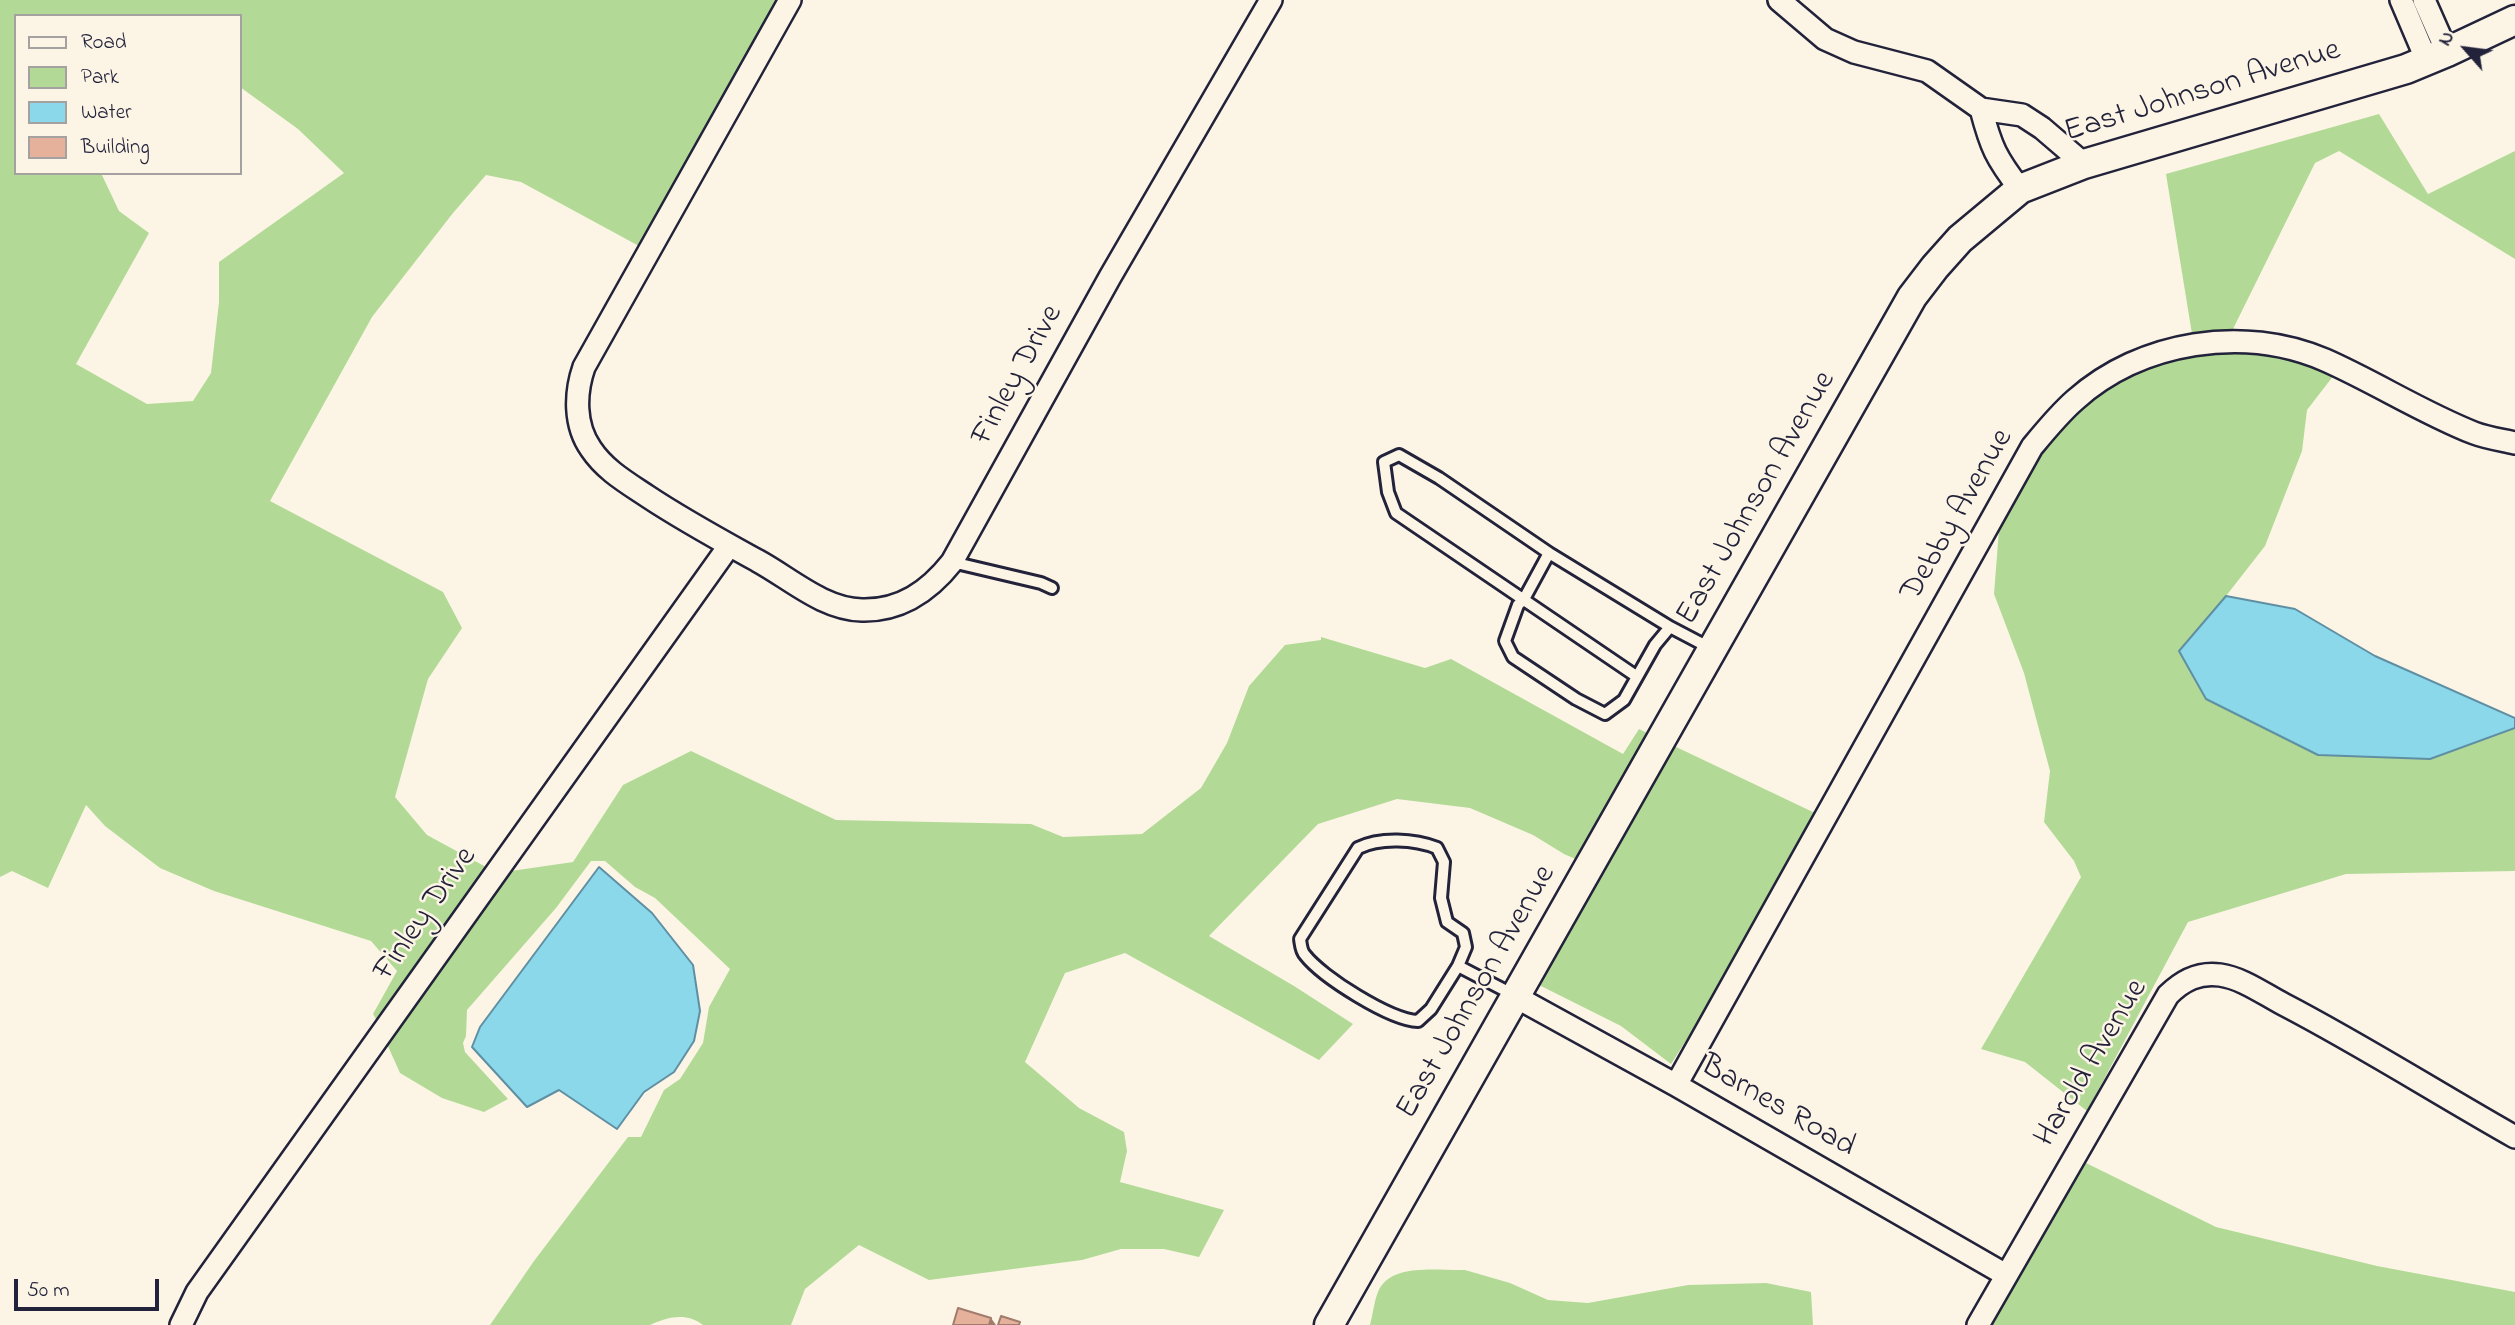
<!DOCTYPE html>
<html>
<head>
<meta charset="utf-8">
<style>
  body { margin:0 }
  #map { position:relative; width:2515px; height:1325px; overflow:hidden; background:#fcf5e5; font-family:"Indie Flower",sans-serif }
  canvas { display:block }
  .legend { position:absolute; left:14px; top:14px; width:228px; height:161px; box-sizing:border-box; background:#fcf5e5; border:2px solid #a5a1a1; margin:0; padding:9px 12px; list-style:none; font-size:21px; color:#22223b }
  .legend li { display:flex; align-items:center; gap:14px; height:35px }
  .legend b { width:35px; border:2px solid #a5a1a1 }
  .north { position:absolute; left:2431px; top:14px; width:70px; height:70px; -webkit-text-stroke:5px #fcf5e5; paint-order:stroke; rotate:298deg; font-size:19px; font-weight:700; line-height:28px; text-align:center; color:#22223b }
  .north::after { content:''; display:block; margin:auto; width:24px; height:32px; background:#22223b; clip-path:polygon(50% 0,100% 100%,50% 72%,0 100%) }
  .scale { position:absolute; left:14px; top:1279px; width:145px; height:32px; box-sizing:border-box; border:4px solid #22223b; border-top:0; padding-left:9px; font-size:21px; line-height:24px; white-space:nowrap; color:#22223b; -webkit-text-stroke:5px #fcf5e5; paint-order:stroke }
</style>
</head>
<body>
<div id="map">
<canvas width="2515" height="1325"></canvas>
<ul class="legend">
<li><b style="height:9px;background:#fcf5e5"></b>Road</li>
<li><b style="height:19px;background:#b2da96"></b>Park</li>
<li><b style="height:19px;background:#8ad8e9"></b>Water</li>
<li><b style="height:19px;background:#e6b19a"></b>Building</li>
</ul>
<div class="north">N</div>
<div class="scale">50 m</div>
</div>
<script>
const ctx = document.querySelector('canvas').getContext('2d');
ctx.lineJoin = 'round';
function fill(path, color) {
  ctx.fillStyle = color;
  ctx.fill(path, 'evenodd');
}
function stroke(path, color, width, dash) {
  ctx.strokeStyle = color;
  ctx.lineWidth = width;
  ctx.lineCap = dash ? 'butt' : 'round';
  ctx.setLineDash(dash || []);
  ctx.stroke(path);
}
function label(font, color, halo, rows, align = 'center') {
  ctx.font = font + ' "Indie Flower",sans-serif';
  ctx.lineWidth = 5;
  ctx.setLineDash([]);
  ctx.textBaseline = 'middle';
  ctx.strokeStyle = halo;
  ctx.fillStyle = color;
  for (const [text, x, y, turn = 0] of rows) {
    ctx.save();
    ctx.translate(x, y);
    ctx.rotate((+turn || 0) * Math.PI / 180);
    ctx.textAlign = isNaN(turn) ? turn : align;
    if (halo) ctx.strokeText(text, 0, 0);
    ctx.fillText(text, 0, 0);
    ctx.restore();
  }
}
fill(new Path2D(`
  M 0,0 L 777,0 L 639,246 L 521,182 L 486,175 L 453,213 L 372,317 L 270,501 L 443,592 L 462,628 L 428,679 L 395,797 L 427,835 L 486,867 L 377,1021 L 373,1014 L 397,971 L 371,941 L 214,891 L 160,868 L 105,826 L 86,805 L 48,888 L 12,871 L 0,877 ZM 16,16 L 240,16 L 240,87 L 298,129 L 344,173 L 219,262 L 219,302 L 211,373 L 193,401 L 147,404 L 76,364 L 149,233 L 119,211 L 101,173 L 16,173 Z
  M 2379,114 L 2428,194 L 2515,151 L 2515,259 L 2339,151 L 2315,163 L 2232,331 L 2192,334 L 2166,174 Z
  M 2228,351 C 2266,353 2300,359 2334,375 L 2307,410 L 2302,451 L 2265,546 L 2226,596 L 2179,651 L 2206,699 L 2318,755 L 2430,759 L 2515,728 L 2515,871 L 2346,874 L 2188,922 L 2087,1111 L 2025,1062 L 1981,1049 L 2081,877 L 2074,861 L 2044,822 L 2050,771 L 2024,673 L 1994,594 L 1999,530 L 2042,453 L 2061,428 L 2084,406 L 2110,387 L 2137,372 L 2167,361 L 2197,354 Z
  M 1321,637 L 1425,668 L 1451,659 L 1623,754 L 1639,729 L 1651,735 L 1580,861 L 1564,854 L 1533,835 L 1470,808 L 1397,799 L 1318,824 L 1209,936 L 1294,986 L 1353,1024 L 1319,1060 L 1125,953 L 1065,973 L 1025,1062 L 1079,1108 L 1124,1132 L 1127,1151 L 1120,1182 L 1224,1210 L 1199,1257 L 1164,1249 L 1121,1249 L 1082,1260 L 929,1280 L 859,1245 L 805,1289 L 791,1325 L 703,1325 C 686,1312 668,1317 650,1325 L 490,1325 L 534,1261 L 628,1137 L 641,1137 L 664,1090 L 680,1079 L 703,1043 L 709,1007 L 730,969 L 655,898 L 635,887 L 605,861 L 591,861 L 556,908 L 467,1010 L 466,1036 L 463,1043 L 465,1052 L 508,1099 L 484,1112 L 442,1098 L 400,1073 L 387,1044 L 511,871 L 573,862 L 623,785 L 691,751 L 836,820 L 1031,824 L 1063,837 L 1142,834 L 1201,788 L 1227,743 L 1249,686 L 1285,645 L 1321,640 Z
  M 1672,745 L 1815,813 L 1700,1019 L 1671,1064 L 1621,1026 L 1537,984 Z
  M 2084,1162 L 2216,1227 L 2377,1266 L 2515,1292 L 2515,1325 L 1991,1325 Z
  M 1465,1270 L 1510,1283 L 1548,1300 L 1588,1303 L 1688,1285 L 1766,1283 L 1811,1292 L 1813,1325 L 1370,1325 C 1373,1314 1374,1302 1378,1292 C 1390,1262 1439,1271 1465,1270 Z`), '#b2da96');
const water = new Path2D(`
  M 2226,596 L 2295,609 L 2375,656 L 2515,718 L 2515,728 L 2430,759 L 2318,755 L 2206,699 L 2179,651 Z
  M 599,867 L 652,913 L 693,965 L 700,1011 L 694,1041 L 674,1072 L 644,1092 L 617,1129 L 559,1090 L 527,1107 L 472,1047 L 480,1027 Z`);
fill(water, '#8ad8e9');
stroke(water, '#608fa3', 2);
const lane = new Path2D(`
  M 1549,553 L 1439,478 L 1399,455 L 1384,462 L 1388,492 L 1396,513 L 1636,676
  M 952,562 L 1041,583 L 1052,588
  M 1670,627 L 1549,553 L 1524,599 L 1518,605 L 1505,641 L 1513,657 L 1576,699 L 1605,714 L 1624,700 L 1655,645 L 1670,627 L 1710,648
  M 1458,966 L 1431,1009 L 1418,1021 C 1390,1020 1322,977 1305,955 C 1301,951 1301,945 1300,939 L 1358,848 C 1380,837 1415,839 1437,848 L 1444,862 L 1441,898 L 1447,922 L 1463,933 L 1466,947 L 1458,966 L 1514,995`);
const street = new Path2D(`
  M 790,0 L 584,367 C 575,393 574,425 591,449 C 605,470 626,482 647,496 C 683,520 720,540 758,561 C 791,579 823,609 862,610 C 901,611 929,591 952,562 L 1110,277 L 1271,0
  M 1779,0 L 1825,39 L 1854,52 L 1927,71 L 1981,109 L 2022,115 L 2042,128 L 2084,164
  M 2401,0 L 2427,61
  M 2424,0 L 2447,52
  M 1981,109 C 1991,147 1996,158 2020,189
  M 1516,997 L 1676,1085 L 2006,1275
  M 1676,1085 L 2032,447 C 2046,430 2059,414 2075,400 C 2141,341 2244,325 2325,360 C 2375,382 2423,413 2474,433 C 2487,438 2502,440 2515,443
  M 181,1325 L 197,1292 L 729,546
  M 1978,1325 L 2168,995 C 2183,980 2199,972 2220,975 C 2242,978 2264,994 2283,1004 C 2362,1045 2437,1093 2515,1137`);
const secondary = new Path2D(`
  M 1329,1325 L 1912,297 L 1935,267 L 1960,239 L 2020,189 L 2084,164 L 2406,69 L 2447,52 L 2515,20`);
stroke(lane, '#22223b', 16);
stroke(street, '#22223b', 26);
stroke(secondary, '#22223b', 33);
stroke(lane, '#fcf5e5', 10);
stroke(street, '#fcf5e5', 21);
stroke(secondary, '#fcf5e5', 28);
fill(new Path2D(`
  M 991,1318 L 996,1325 L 989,1325 Z`), '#a17c6c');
const building = new Path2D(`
  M 958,1308 L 991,1318 L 989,1325 L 953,1325 Z
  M 1001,1316 L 1020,1322 L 1019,1325 L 998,1325 Z`);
fill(building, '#e6b19a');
stroke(building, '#a17c6c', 2);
label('32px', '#22223b', '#fcf5e5', [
  ["East Johnson Avenue",2203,93,-17],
  ["Finley Drive",1019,376,-61],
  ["East Johnson Avenue",1758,499,-60],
  ["Debby Avenue",1959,516,-60],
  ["Finley Drive",427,915,-55],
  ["East Johnson Avenue",1478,993,-60],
  ["Harold Avenue",2093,1064,-59],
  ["Barnes Road",1777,1108,30]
]);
</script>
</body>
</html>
